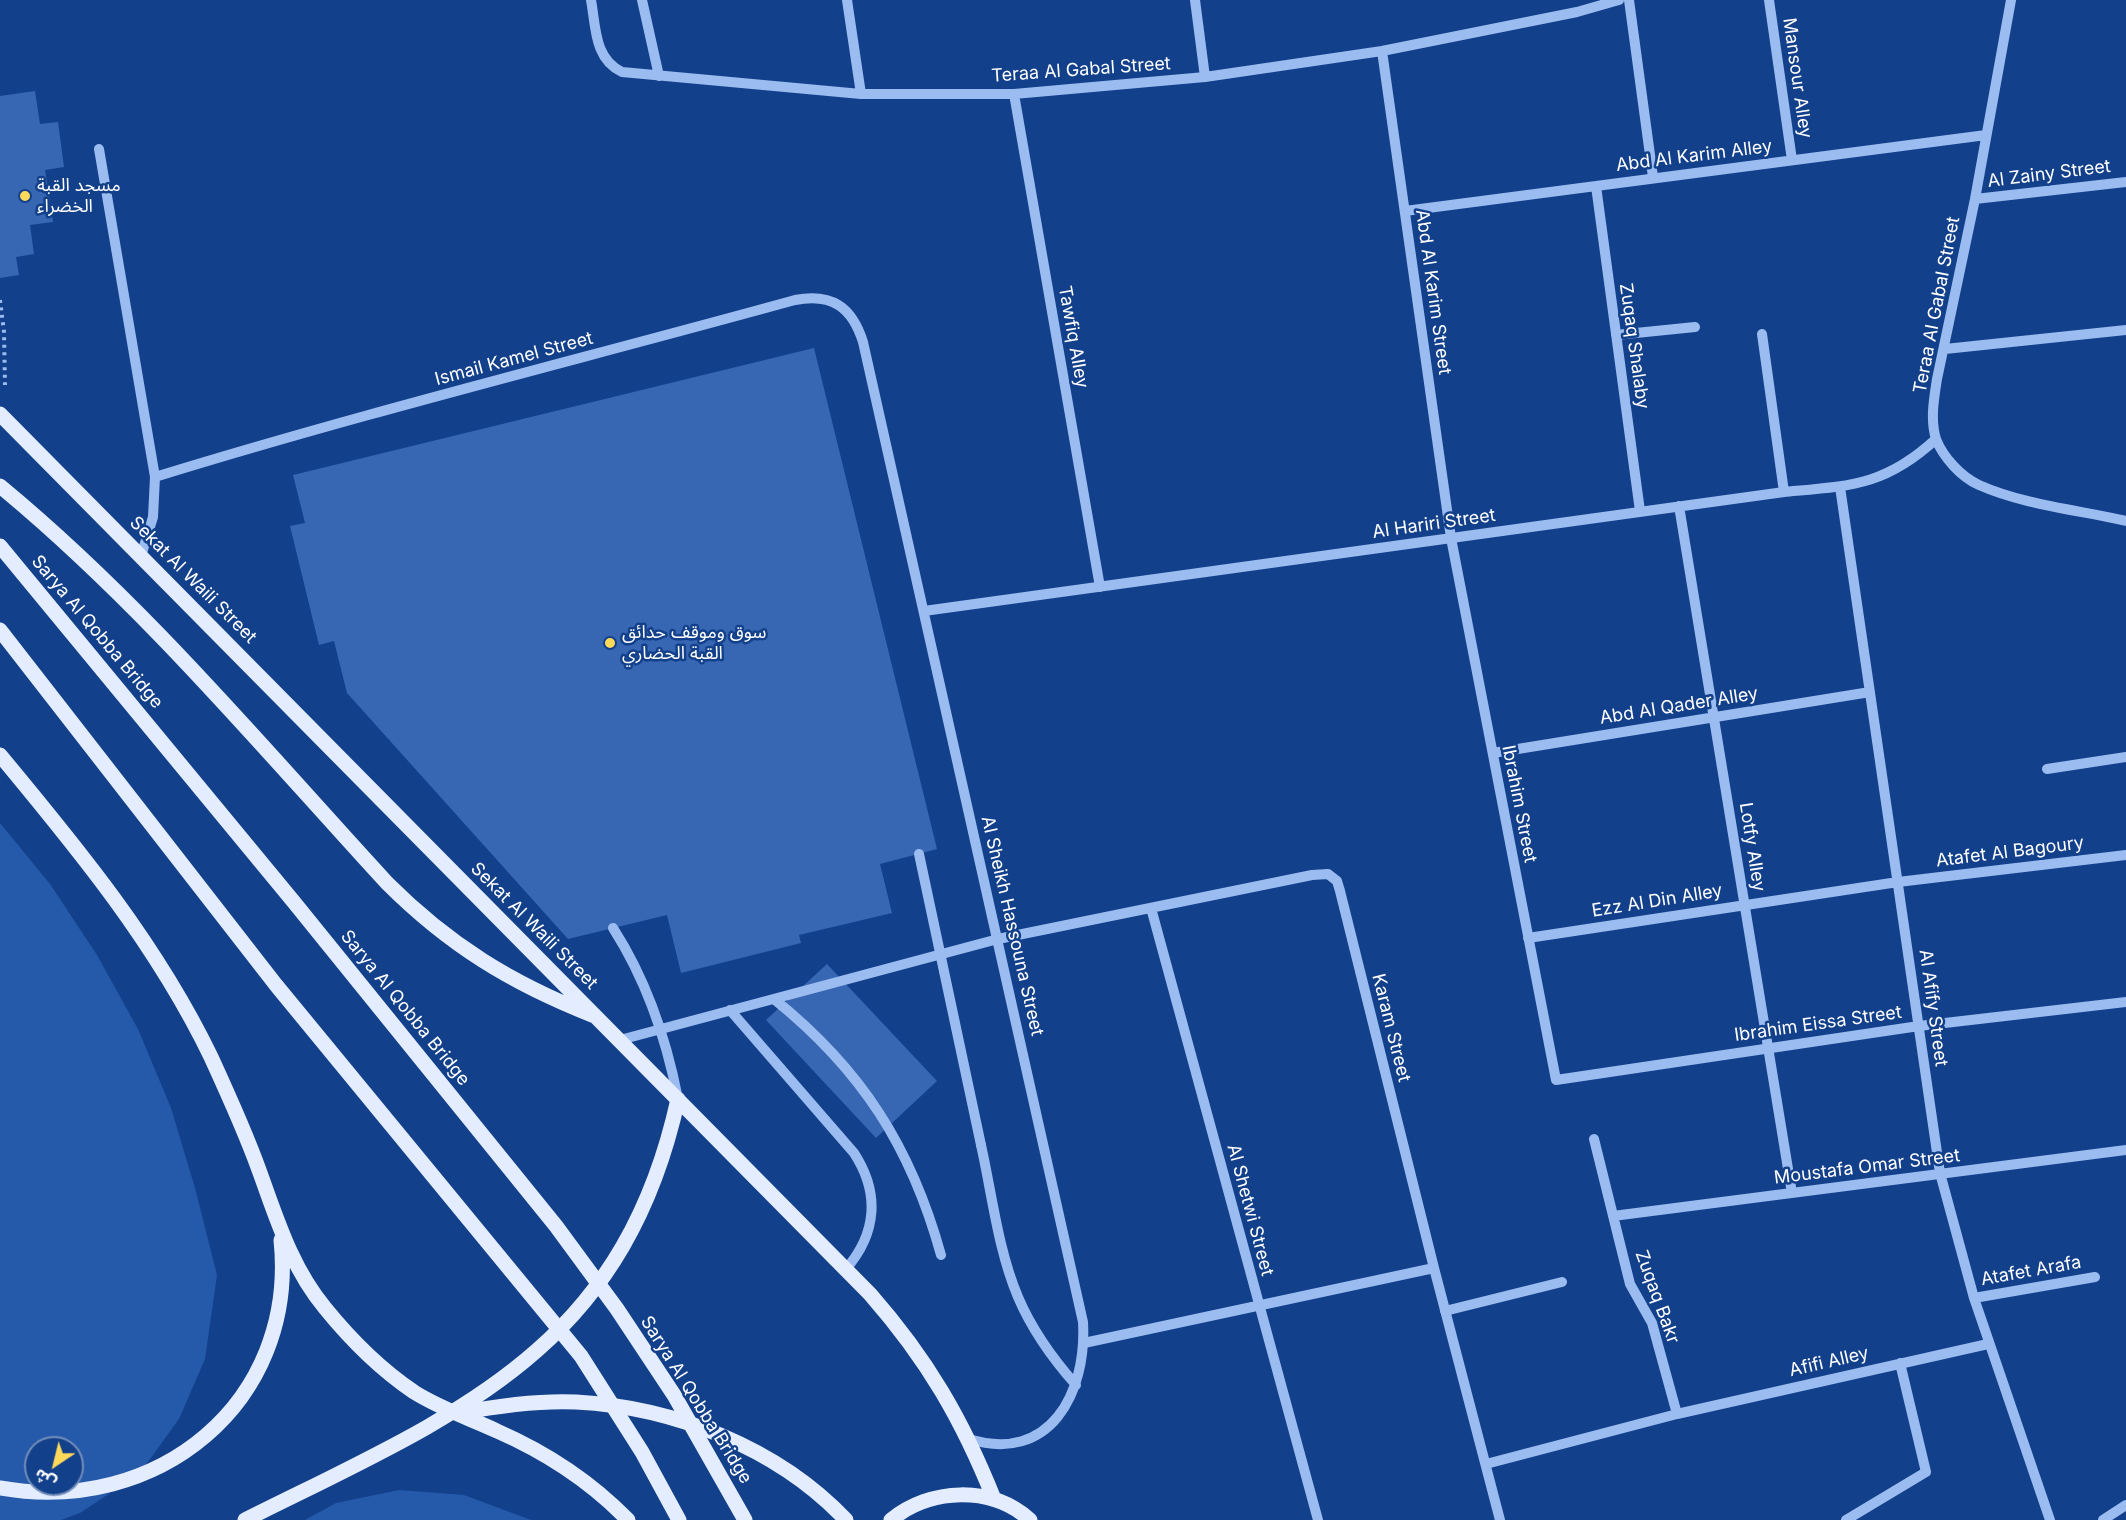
<!DOCTYPE html>
<html>
<head>
<meta charset="utf-8">
<style>
  body { margin:0 }
  #map { position:relative; width:2126px; height:1520px; overflow:hidden; background:#13408b; font-family:Inter,"Noto Sans Arabic",sans-serif }
  canvas { display:block }
  .north { position:absolute; left:24px; top:1436px; width:60px; height:60px; box-sizing:border-box; background:#13408b; border:2px solid #718cb9; border-radius:50%; rotate:215deg; font-size:16px; font-weight:700; line-height:24px; text-align:center; color:#fff }
  .north::after { content:''; display:block; margin:auto; width:21px; height:27px; background:#ffda5a; clip-path:polygon(50% 0,100% 100%,50% 72%,0 100%) }
</style>
</head>
<body>
<div id="map">
<canvas width="2126" height="1520"></canvas>
<div class="north">ش</div>
</div>
<script>
const ctx = document.querySelector('canvas').getContext('2d');
ctx.lineJoin = 'round';
function fill(path, color) {
  ctx.fillStyle = color;
  ctx.fill(path, 'evenodd');
}
function stroke(path, color, width, dash) {
  ctx.strokeStyle = color;
  ctx.lineWidth = width;
  ctx.lineCap = dash ? 'butt' : 'round';
  ctx.setLineDash(dash || []);
  ctx.stroke(path);
}
function label(font, color, halo, rows, align = 'center') {
  ctx.font = font + ' Inter,"Noto Sans Arabic",sans-serif';
  ctx.lineWidth = 5;
  ctx.setLineDash([]);
  ctx.textBaseline = 'middle';
  ctx.strokeStyle = halo;
  ctx.fillStyle = color;
  for (const [text, x, y, turn = 0] of rows) {
    ctx.save();
    ctx.translate(x, y);
    ctx.rotate((+turn || 0) * Math.PI / 180);
    ctx.textAlign = isNaN(turn) ? turn : align;
    if (halo) ctx.strokeText(text, 0, 0);
    ctx.fillText(text, 0, 0);
    ctx.restore();
  }
}
fill(new Path2D(`
  M 0,823 L 50,884 L 97,955 L 138,1029 L 171,1108 L 195,1188 L 217,1275 L 205,1359 L 179,1419 L 140,1473 L 80,1513 L 61,1520 L 0,1520 ZM 36,1448 L 72,1448 L 72,1484 L 36,1484 Z
  M 399,1490 L 464,1495 L 531,1520 L 305,1520 L 336,1503 Z`), '#2559aa');
fill(new Path2D(`
  M 35,91 L 40,124 L 58,122 L 64,167 L 45,170 L 53,222 L 30,225 L 34,254 L 16,257 L 19,275 L 0,278 L 0,96 Z
  M 814,348 L 937,849 L 880,864 L 892,913 L 799,935 L 801,943 L 681,973 L 667,915 L 568,939 L 347,693 L 334,641 L 319,645 L 290,526 L 305,523 L 293,475 Z
  M 827,964 L 937,1081 L 876,1138 L 766,1020 Z`), '#3767b2');
stroke(new Path2D(`
  M 0,300 L 4,332 L 5,385`), '#9bbcf0', 4, [3, 4.5]);
stroke(new Path2D(`
  M 591,0 C 596,27 594,59 622,72 L 861,94 L 1014,94 L 1205,77 L 1382,51 L 1577,12 L 1619,0
  M 642,0 L 659,76
  M 847,0 L 861,94
  M 1195,0 L 1205,77
  M 1629,0 L 1653,177
  M 1769,0 L 1792,160
  M 2011,0 L 1975,199 L 1937,379 C 1934,398 1930,420 1936,439 C 1943,457 1961,477 1979,485 C 2024,505 2078,510 2126,521
  M 1382,51 L 1451,538 L 1556,1080 L 1919,1026 L 2126,1002
  M 1014,94 L 1100,587
  M 99,149 L 155,477 L 153,517 L 141,556
  M 1596,186 L 1640,511
  M 1975,199 L 2126,182
  M 1405,211 L 1986,135
  M 1762,334 L 1784,492
  M 1616,335 L 1695,327
  M 1945,349 L 2126,330
  M 155,477 C 366,412 581,359 795,300 C 832,293 852,307 863,342 L 1083,1322 C 1087,1393 1050,1464 969,1439
  M 1840,487 L 1940,1173 L 1974,1298 L 2050,1520
  M 1679,506 L 1792,1193
  M 924,611 L 1784,492 C 1850,486 1885,486 1936,439
  M 1493,753 L 1870,692
  M 2047,769 L 2126,757
  M 1151,908 L 1318,1520
  M 613,928 C 647,981 666,1037 678,1099
  M 1528,938 L 1898,882 L 2126,855
  M 774,999 C 862,1070 911,1147 941,1255
  M 730,1010 L 854,1153 C 880,1193 877,1233 846,1269
  M 620,1040 L 998,939 L 1312,875 L 1328,874 L 1337,881 L 1340,891 L 1434,1268 L 1500,1520
  M 981,1145 C 992,1194 998,1250 1018,1297 C 1032,1330 1052,1358 1076,1385
  M 1613,1216 L 2126,1150
  M 1974,1298 L 2095,1277
  M 1445,1311 L 1562,1282
  M 1084,1343 L 1434,1268
  M 1677,1414 L 1988,1344
  M 1486,1464 L 1677,1414 L 1652,1323 L 1630,1284 L 1594,1139
  M 1846,1520 L 1926,1472 L 1900,1363
  M 2103,1520 L 2126,1505`), '#9bbcf0', 10);
stroke(new Path2D(`
  M 0,414 L 870,1294 C 927,1359 962,1419 994,1499
  M 0,486 C 143,604 262,747 387,883 C 449,945 511,983 592,1015
  M 0,755 C 79,850 157,945 211,1057 C 228,1094 245,1131 259,1170 C 277,1219 291,1267 325,1308 C 351,1340 380,1369 414,1392 C 441,1409 469,1418 497,1431 C 545,1452 592,1483 628,1520
  M 459,1413 C 497,1406 537,1400 576,1402 C 674,1407 778,1448 846,1520
  M 0,1488 C 157,1516 298,1403 281,1240
  M 245,1520 C 455,1415 622,1353 678,1099
  M 891,1520 C 930,1488 991,1485 1030,1520`), '#e4edff', 15);
stroke(new Path2D(`
  M 919,854 L 981,1145`), '#9bbcf0', 10);
stroke(new Path2D(`
  M 0,546 L 293,901 L 556,1226 L 617,1309 L 674,1395 L 745,1520
  M 0,630 L 276,985 L 581,1356 L 642,1452 L 679,1520`), '#e4edff', 15);
for (const [x, y, r, color] of [
  [25,196,6,"#ffda5a"],
  [610,643,6,"#ffda5a"]
]) {
  const dot = new Path2D();
  dot.arc(x, y, r, 0, 2 * Math.PI);
  ctx.fillStyle = color;
  ctx.fill(dot);
  stroke(dot, '#13408b', 2);
}
label('18px', '#fff', '#13408b', [
  ["Teraa Al Gabal Street",1081,70,-4],
  ["Mansour Alley",1797,78,82],
  ["Abd Al Karim Alley",1694,156,-7],
  ["Al Zainy Street",2049,174,-7],
  ["Abd Al Karim Street",1433,292,82],
  ["Teraa Al Gabal Street",1937,305,-79],
  ["Tawfiq Alley",1073,337,80],
  ["Zuqaq Shalaby",1634,346,82],
  ["Ismail Kamel Street",514,359,-15],
  ["Al Hariri Street",1434,524,-8],
  ["Sekat Al Waili Street",193,580,45],
  ["Sarya Al Qobba Bridge",97,632,50],
  ["Abd Al Qader Alley",1679,706,-9],
  ["Ibrahim Street",1519,804,79],
  ["Lotfy Alley",1752,847,81],
  ["Atafet Al Bagoury",2010,852,-7],
  ["Ezz Al Din Alley",1657,901,-9],
  ["Sekat Al Waili Street",534,926,45],
  ["Al Sheikh Hassouna Street",1012,926,77],
  ["Sarya Al Qobba Bridge",405,1008,51],
  ["Al Afify Street",1933,1008,82],
  ["Ibrahim Eissa Street",1818,1024,-8],
  ["Karam Street",1391,1028,76],
  ["Moustafa Omar Street",1867,1167,-7],
  ["Al Shetwi Street",1250,1210,75],
  ["Atafet Arafa",2031,1271,-10],
  ["Zuqaq Bakr",1657,1297,70],
  ["Afifi Alley",1829,1362,-13],
  ["Sarya Al Qobba Bridge",696,1400,58]
]);
label('18px', '#fff', '#13408b', [
  ["مسجد القبة",37,186],
  ["الخضراء",37,207],
  ["سوق وموقف حدائق",622,633],
  ["القبة الحضاري",622,654]
], 'left');
</script>
</body>
</html>
